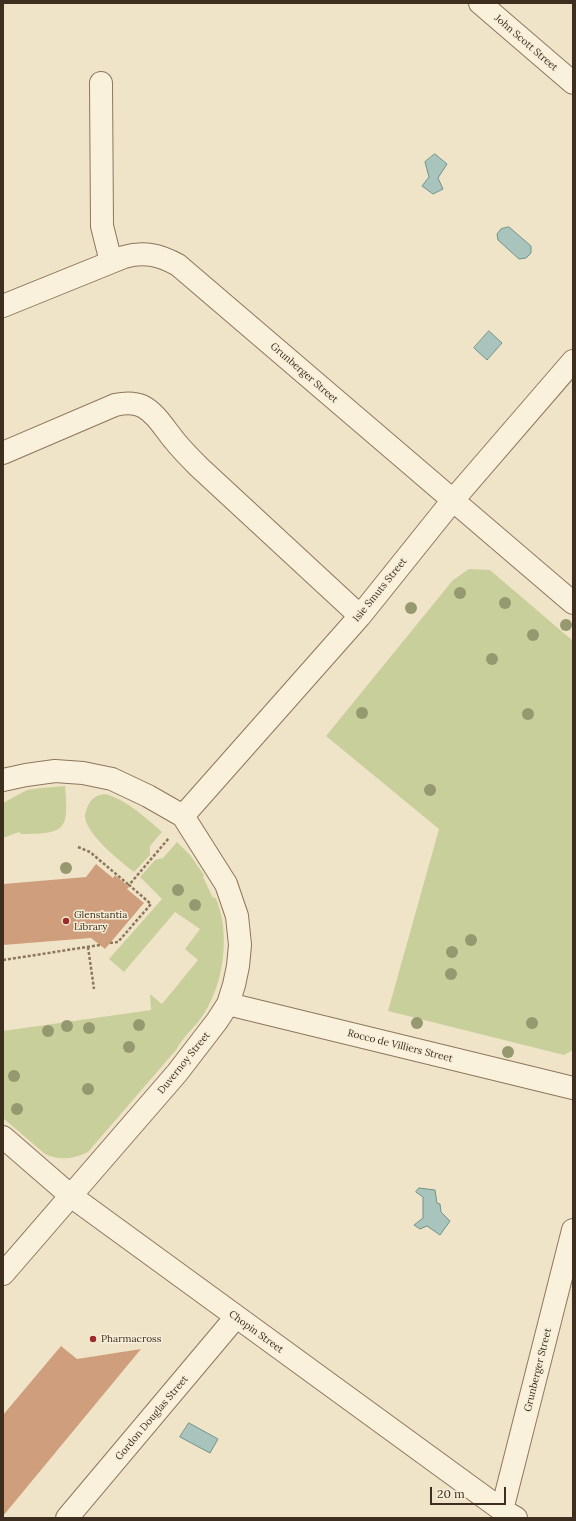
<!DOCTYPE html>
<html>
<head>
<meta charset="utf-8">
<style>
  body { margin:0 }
  #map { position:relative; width:576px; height:1521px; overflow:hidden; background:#f0e4c8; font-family:Lora,serif }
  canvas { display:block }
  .frame { position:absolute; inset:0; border:4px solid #3d2e20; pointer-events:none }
  .scale { position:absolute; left:430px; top:1487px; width:76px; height:18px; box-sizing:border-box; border:2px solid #3d2e20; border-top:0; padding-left:5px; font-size:12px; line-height:14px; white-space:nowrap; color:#3d2e20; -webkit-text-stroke:3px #f7eed8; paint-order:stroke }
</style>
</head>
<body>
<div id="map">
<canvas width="576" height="1521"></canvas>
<div class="frame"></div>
<div class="scale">20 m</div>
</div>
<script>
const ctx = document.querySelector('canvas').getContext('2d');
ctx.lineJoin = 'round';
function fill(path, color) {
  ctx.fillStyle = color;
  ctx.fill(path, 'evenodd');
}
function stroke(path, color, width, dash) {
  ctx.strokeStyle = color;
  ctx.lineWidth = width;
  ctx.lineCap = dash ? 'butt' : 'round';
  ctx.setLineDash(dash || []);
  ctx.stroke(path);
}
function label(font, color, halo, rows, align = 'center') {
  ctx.font = font + ' Lora,serif';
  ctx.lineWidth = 3;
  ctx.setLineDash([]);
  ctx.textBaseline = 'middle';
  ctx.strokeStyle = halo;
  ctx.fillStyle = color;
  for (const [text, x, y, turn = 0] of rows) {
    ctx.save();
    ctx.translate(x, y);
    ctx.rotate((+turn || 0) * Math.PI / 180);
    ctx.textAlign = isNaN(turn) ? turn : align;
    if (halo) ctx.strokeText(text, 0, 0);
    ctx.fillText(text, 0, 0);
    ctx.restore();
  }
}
fill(new Path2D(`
  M 469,569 L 490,570 L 573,641 L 573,1050 L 564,1055 L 388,1011 L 439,829 L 326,736 L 453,580 Z
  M 65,786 C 69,830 66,834 21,834 L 19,832 L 3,838 L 3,803 L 27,790 L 41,788 Z
  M 106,794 C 128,801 145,817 162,832 L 150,846 L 150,855 L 134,872 C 121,862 86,834 85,817 C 85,814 86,810 87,808 C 91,798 96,795 106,794 Z
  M 177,842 L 190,855 L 204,875 L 203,877 L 213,898 L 215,897 C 218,902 219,908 221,914 C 228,946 222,984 205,1012 C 197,1026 183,1036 176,1050 L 88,1152 C 74,1159 59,1161 45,1154 L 3,1118 L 3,1031 L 151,1010 L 150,994 L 162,1004 L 198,960 L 185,949 L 200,929 L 175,912 L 124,972 L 109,959 L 162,899 L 140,877 L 155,860 L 163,858 Z`), '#c9cf9b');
const water = new Path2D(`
  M 435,154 L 447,164 L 438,178 L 443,189 L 433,194 L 422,186 L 429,177 L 425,162 Z
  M 509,227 L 531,246 L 531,253 L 526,258 L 519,259 L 498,240 L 497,234 L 501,229 Z
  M 489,331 L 502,343 L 487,360 L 474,348 Z
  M 419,1188 L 435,1190 L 437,1203 L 440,1204 L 441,1212 L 450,1221 L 440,1235 L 427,1226 L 420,1229 L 414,1225 L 423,1218 L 423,1197 L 416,1192 Z
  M 189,1423 L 218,1439 L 210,1453 L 180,1437 Z`);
fill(water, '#a9c4bc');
stroke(water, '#6f938a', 1);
fill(new Path2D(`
  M 96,864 L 113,878 L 115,875 L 129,887 L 127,889 L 144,903 L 105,949 L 91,938 L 3,945 L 3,884 L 86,877 Z
  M 61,1346 L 77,1359 L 141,1349 L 3,1516 L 3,1415 Z`), '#cf9f7d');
const street = new Path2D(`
  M 480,3 L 573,83
  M 101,83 L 102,226 L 111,262
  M 3,306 L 124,257 C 144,251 160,255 178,265 L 573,603
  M 3,453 L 115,405 C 124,403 133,402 142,406 C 156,413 164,428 174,440 C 181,449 190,458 199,467 L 360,616
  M 3,780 L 26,775 L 55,771 L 83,773 L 112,779 L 148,796 L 183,816 L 226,884 L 237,916 L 240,945 L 238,966 L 234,985 L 228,1004 L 217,1021 L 177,1073 L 3,1274
  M 183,816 L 360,616 L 453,500 L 573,361
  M 228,1004 L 573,1088
  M 3,1137 L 71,1196 L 502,1510 L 516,1518
  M 502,1510 L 573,1230
  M 67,1518 L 236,1317`);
stroke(street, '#8d765c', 24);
stroke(new Path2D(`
  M 78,847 L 90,852 L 129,885
  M 110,943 L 118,942 L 151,904 L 129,885 L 169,838
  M 88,947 L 94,989
  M 3,960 L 100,945`), '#8d765c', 2.5, [3, 2]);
stroke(street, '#faf1dc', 22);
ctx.fillStyle = '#96986f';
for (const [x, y] of [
  [460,593],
  [505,603],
  [411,608],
  [566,625],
  [533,635],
  [492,659],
  [362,713],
  [528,714],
  [430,790],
  [66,868],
  [178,890],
  [195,905],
  [471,940],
  [452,952],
  [451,974],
  [417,1023],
  [532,1023],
  [139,1025],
  [67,1026],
  [89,1028],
  [48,1031],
  [129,1047],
  [508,1052],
  [14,1076],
  [88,1089],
  [17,1109]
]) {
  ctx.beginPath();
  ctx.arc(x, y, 6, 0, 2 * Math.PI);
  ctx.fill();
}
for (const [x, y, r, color] of [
  [66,921,4,"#9e2a2b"],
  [93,1339,4,"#9e2a2b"]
]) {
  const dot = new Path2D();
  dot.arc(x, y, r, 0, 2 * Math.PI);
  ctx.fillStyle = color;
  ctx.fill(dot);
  stroke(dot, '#f7eed8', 1.5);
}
label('10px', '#3d2e20', '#f7eed8', [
  ["John Scott Street",526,43,41],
  ["Grunberger Street",304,373,41],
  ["Isie Smuts Street",380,590,-51],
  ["Rocco de Villiers Street",400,1046,14],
  ["Duvernoy Street",184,1063,-51],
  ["Chopin Street",256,1332,36],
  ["Grunberger Street",538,1370,-76],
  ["Gordon Douglas Street",152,1418,-50]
]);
label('10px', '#3d2e20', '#f7eed8', [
  ["Glenstantia",74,915],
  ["Library",74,927],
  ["Pharmacross",101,1339]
], 'left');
</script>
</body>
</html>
